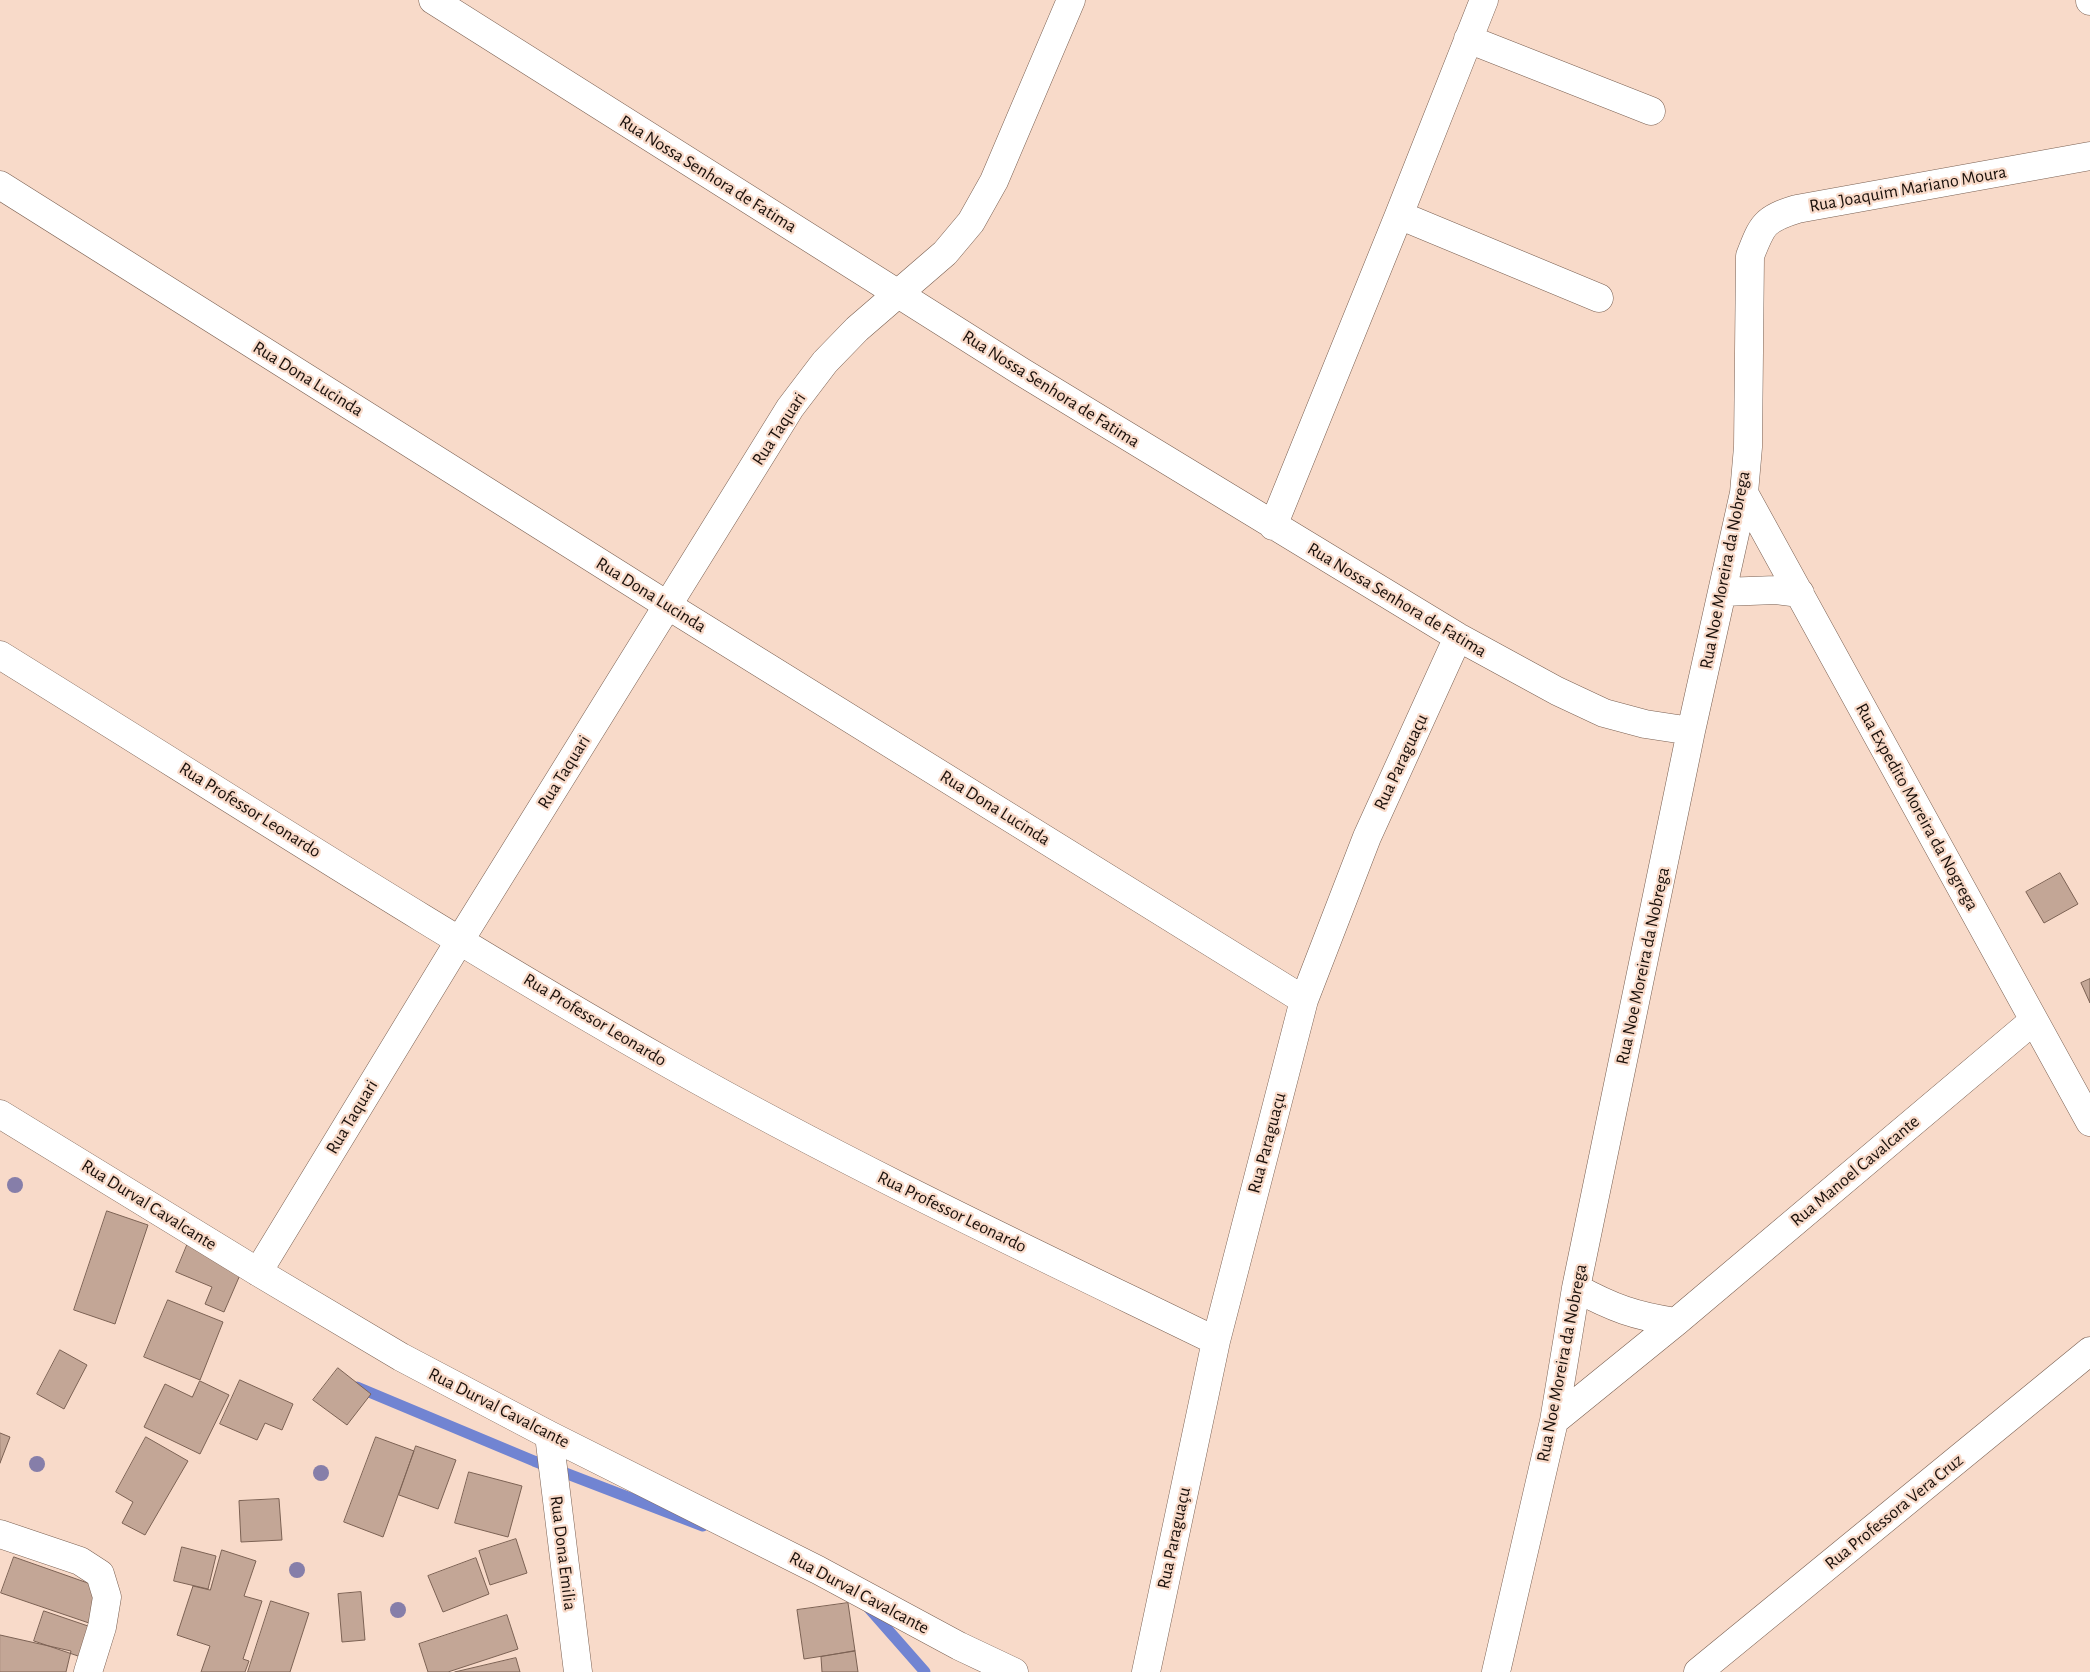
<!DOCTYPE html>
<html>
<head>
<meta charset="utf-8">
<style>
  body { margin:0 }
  canvas { display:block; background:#f8dac9 }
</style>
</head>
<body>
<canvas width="2090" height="1672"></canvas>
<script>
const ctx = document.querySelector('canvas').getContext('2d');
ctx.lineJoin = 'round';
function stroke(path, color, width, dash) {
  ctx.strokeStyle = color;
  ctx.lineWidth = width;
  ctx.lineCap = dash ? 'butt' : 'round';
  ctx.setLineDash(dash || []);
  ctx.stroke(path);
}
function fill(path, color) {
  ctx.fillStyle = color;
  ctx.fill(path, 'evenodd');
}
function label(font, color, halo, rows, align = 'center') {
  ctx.font = font + ' "Alegreya Sans",sans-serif';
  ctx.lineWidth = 4.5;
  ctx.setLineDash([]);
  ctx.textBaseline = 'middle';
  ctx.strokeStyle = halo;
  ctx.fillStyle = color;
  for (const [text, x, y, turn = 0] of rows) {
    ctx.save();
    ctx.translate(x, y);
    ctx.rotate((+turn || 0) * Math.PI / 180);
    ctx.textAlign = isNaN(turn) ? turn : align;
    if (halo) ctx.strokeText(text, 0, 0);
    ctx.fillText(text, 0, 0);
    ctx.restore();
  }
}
stroke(new Path2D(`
  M 357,1387 L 534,1461 L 703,1526
  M 867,1606 L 925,1672`), '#7184d2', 11);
const building = new Path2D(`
  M 2060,873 L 2078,904 L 2044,923 L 2026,892 Z
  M 2090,979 L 2090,1003 L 2081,983 Z
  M 107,1211 L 148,1225 L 115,1324 L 74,1310 Z
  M 188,1243 L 243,1268 L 224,1312 L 205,1304 L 212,1287 L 176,1272 Z
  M 168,1300 L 223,1322 L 200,1380 L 144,1357 Z
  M 60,1350 L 87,1365 L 64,1409 L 37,1394 Z
  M 338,1368 L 371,1394 L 347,1425 L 313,1400 Z
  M 240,1380 L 293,1404 L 282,1430 L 265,1423 L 257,1440 L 220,1424 Z
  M 200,1381 L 229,1395 L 200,1454 L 144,1427 L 165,1384 L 192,1397 Z
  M 0,1433 L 10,1437 L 0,1463 Z
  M 146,1437 L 188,1461 L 145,1535 L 122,1523 L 133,1502 L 116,1492 Z
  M 376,1437 L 414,1451 L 383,1537 L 344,1522 Z
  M 416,1446 L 456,1460 L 438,1509 L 399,1495 Z
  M 469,1472 L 522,1486 L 508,1537 L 455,1523 Z
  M 279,1499 L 282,1540 L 241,1542 L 239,1501 Z
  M 516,1539 L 527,1573 L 490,1585 L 479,1551 Z
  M 182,1547 L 216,1556 L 208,1589 L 174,1581 Z
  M 222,1550 L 256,1561 L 244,1596 L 262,1601 L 243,1659 L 249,1661 L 245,1672 L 201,1672 L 210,1646 L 177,1635 L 193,1586 L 210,1590 Z
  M 14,1557 L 102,1588 L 89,1623 L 1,1593 Z
  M 476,1558 L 489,1594 L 443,1612 L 428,1576 Z
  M 361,1592 L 365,1640 L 342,1642 L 338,1594 Z
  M 271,1601 L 309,1613 L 290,1672 L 248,1672 Z
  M 848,1603 L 855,1651 L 804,1659 L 797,1610 Z
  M 44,1611 L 91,1627 L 81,1657 L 34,1641 Z
  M 507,1615 L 518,1649 L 448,1672 L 428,1672 L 419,1644 Z
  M 0,1635 L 71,1651 L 66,1672 L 0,1672 Z
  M 855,1651 L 858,1672 L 822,1672 L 821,1657 Z
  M 516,1658 L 520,1672 L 455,1672 Z`);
fill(building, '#c3a696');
stroke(building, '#7c6254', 1);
const minor = new Path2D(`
  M 433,0 L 1022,372 L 1458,637 L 1557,691 L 1604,713 L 1645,724 L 1691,731
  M 2090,0 L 2090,1
  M 1468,39 L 1651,111
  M 0,185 L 667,605 L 1304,1000
  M 1399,215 L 1599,298
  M 1744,493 L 2090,1122
  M 1273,526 L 1399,215 L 1484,0
  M 1723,592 L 1776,590 L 1800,593
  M 0,655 C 223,793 443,936 671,1065 C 848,1165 1033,1252 1216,1341
  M 0,1114 L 258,1272 L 401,1357 L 549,1435 L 818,1570 L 959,1646 L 1014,1672
  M 258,1272 L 460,940 L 790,408 L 825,362 L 857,329 L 945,253 L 971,222 L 994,181 L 1071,0
  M 1576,1288 C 1613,1308 1635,1316 1676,1322
  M 1554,1421 L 1676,1322 L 2033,1021
  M 549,1435 L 578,1672
  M 0,1534 L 80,1561 L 100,1574 L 107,1597 L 102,1627 L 88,1672
  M 1146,1672 L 1216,1341 L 1304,1000 L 1367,837 L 1458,637
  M 1496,1672 L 1554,1421 L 1576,1288 L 1691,731 L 1744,493 L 1748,447 L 1750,256 C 1762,225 1764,219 1797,209 L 2090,156
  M 1698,1672 L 2090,1351`);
stroke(minor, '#7a6052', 29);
stroke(minor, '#fff', 28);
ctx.fillStyle = '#867ea9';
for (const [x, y] of [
  [15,1185],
  [37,1464],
  [321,1473],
  [297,1570],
  [398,1610]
]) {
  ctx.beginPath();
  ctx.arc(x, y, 8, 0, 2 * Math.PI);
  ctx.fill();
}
label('18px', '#1a100b', '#f8dac9', [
  ["Rua Nossa Senhora de Fatima",708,174,32],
  ["Rua Joaquim Mariano Moura",1908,189,-10],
  ["Rua Dona Lucinda",308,379,32],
  ["Rua Nossa Senhora de Fatima",1051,389,32],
  ["Rua Taquari",779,429,-57],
  ["Rua Noe Moreira da Nobrega",1725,570,-79],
  ["Rua Dona Lucinda",651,595,32],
  ["Rua Nossa Senhora de Fatima",1397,600,31],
  ["Rua Paraguaçu",1401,762,-65],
  ["Rua Taquari",564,772,-58],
  ["Rua Expedito Moreira da Nogrega",1917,807,61],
  ["Rua Dona Lucinda",995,808,32],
  ["Rua Professor Leonardo",250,810,32],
  ["Rua Noe Moreira da Nobrega",1643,966,-78],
  ["Rua Professor Leonardo",595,1020,31],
  ["Rua Taquari",352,1117,-59],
  ["Rua Paraguaçu",1267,1143,-75],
  ["Rua Manoel Cavalcante",1855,1171,-40],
  ["Rua Durval Cavalcante",149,1205,32],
  ["Rua Professor Leonardo",952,1212,26],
  ["Rua Noe Moreira da Nobrega",1562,1363,-79],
  ["Rua Durval Cavalcante",499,1408,27],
  ["Rua Professora Vera Cruz",1894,1512,-39],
  ["Rua Paraguaçu",1174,1538,-78],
  ["Rua Dona Emilia",563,1553,83],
  ["Rua Durval Cavalcante",859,1593,28]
]);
</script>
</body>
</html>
